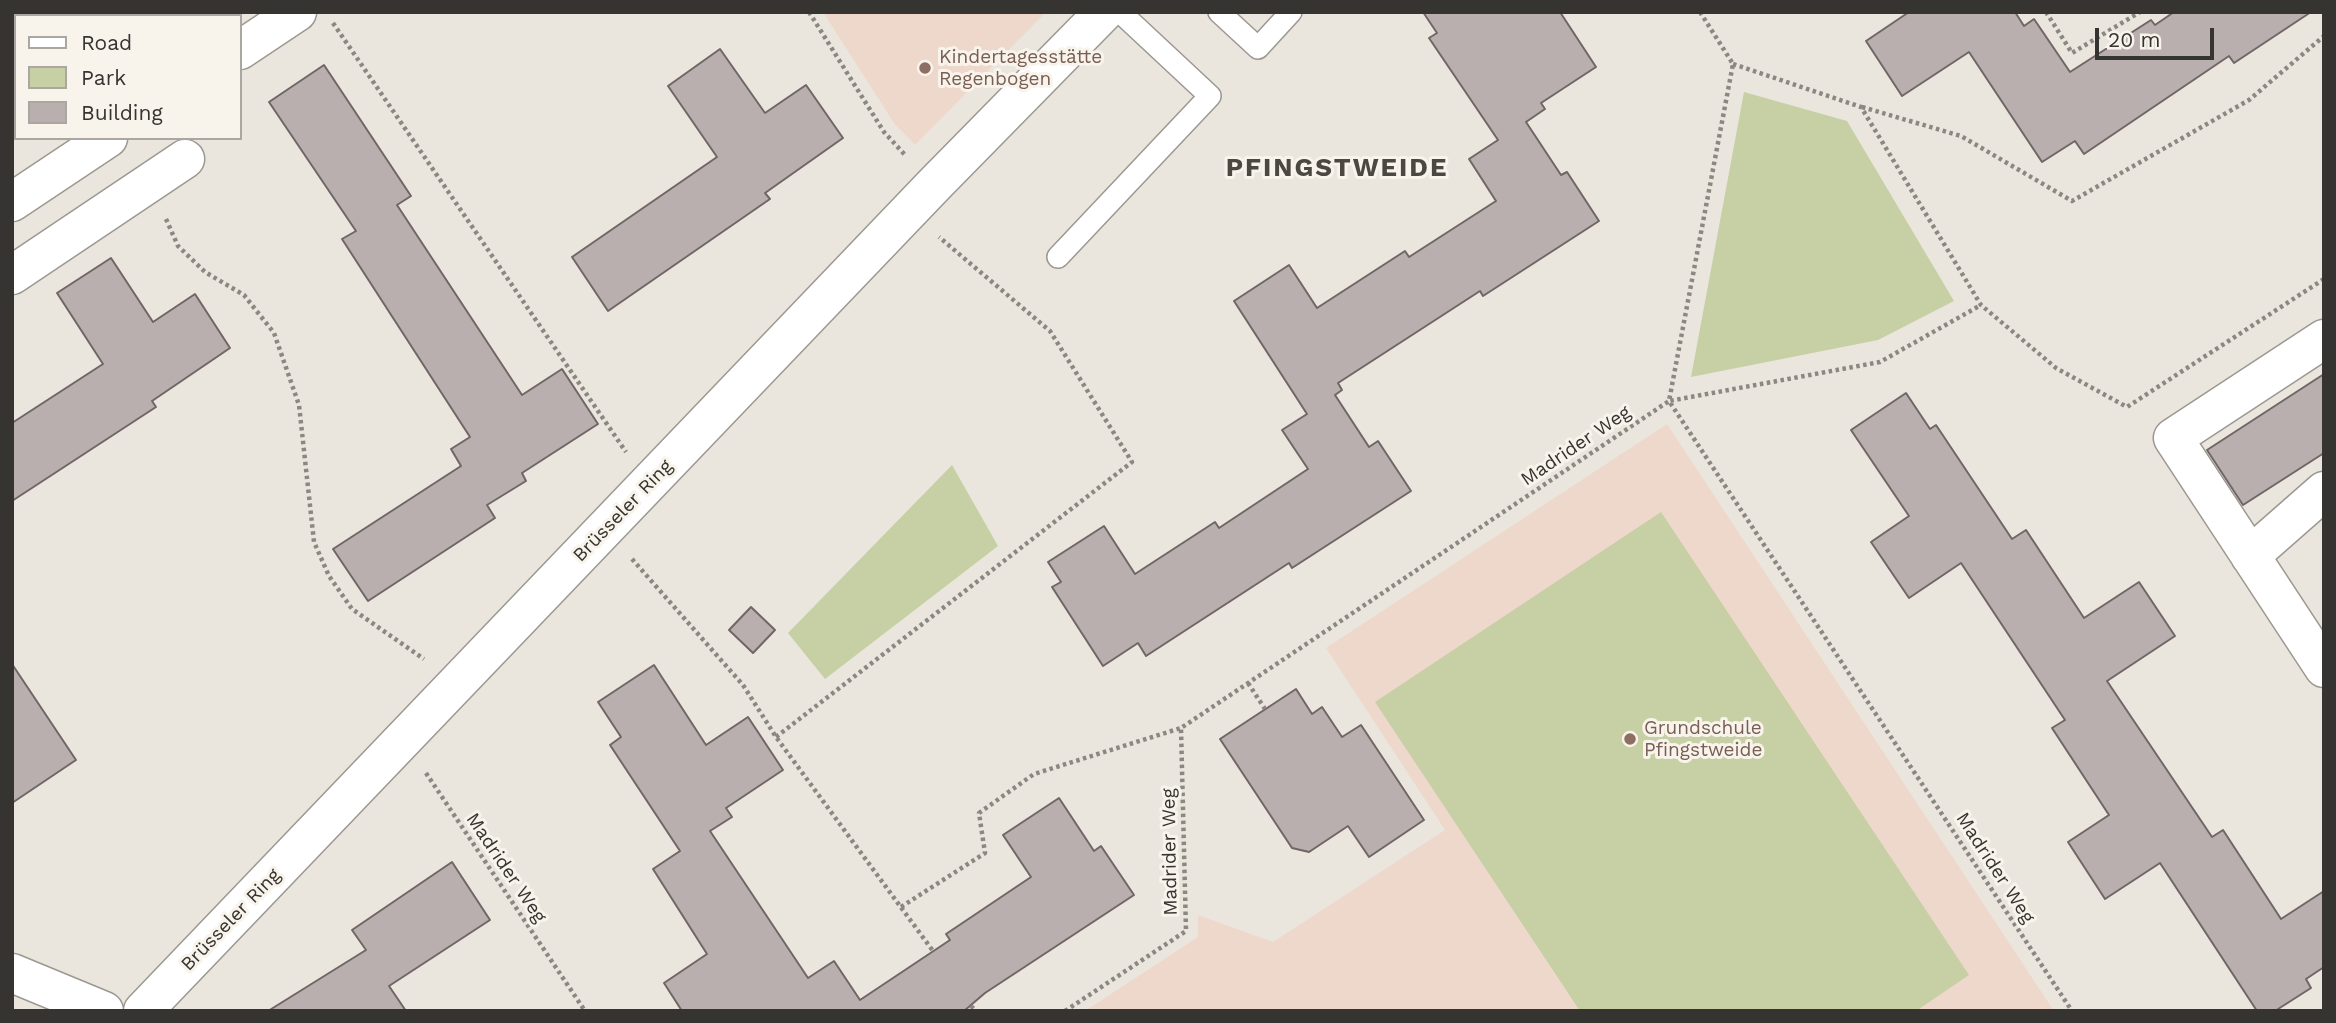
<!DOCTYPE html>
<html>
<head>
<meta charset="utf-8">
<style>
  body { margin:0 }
  #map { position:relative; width:2336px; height:1023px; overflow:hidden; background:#eae6de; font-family:"Work Sans",sans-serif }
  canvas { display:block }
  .frame { position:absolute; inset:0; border:14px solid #363431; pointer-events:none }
  .legend { position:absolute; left:14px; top:14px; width:228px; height:126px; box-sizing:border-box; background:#f8f3eb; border:2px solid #aaa7a1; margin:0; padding:9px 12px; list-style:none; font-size:21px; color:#363431 }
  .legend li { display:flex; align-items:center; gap:14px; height:35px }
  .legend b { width:35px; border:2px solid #aaa7a1 }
  .scale { position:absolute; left:2095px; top:28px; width:119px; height:32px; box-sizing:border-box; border:4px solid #363431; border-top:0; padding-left:9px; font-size:21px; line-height:24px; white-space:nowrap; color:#363431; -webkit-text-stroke:5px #f8f3eb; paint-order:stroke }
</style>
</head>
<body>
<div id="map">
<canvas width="2336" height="1023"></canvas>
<div class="frame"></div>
<ul class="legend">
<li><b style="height:9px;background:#fff"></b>Road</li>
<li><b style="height:19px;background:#c6d0a4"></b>Park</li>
<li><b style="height:19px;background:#b9afaf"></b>Building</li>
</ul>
<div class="scale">20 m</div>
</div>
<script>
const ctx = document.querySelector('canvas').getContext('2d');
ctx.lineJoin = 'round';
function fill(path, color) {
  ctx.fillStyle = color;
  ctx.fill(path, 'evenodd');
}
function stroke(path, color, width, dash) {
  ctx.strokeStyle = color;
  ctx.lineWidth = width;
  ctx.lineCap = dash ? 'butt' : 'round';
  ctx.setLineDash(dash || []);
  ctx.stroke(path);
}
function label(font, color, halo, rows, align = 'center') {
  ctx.font = font + ' "Work Sans",sans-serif';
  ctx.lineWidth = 6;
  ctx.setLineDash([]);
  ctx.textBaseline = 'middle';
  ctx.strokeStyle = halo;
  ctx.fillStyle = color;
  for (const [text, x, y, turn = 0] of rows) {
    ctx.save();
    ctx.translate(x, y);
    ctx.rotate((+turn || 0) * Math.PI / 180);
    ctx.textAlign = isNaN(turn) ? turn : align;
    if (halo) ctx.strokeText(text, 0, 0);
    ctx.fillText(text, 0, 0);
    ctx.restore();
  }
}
fill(new Path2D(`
  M 823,12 L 1046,12 L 915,145 L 894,123 Z
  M 1667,424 L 2054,1011 L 1085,1011 L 1198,937 L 1198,915 L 1273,942 L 1445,830 L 1326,648 Z`), '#eed8cb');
fill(new Path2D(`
  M 1744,92 L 1847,121 L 1954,301 L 1878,340 L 1691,377 Z
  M 952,465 L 998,546 L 825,679 L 788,633 Z
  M 1661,512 L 1969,975 L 1916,1011 L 1580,1011 L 1375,702 Z`), '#c6d0a4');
const building = new Path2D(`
  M 1423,12 L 1560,12 L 1596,67 L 1541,103 L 1545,109 L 1526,122 L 1561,175 L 1567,172 L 1599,221 L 1483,296 L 1480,291 L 1338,383 L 1342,390 L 1335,395 L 1369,447 L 1378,441 L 1411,491 L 1292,568 L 1289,563 L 1146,656 L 1138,643 L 1103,666 L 1052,587 L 1061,582 L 1048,562 L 1104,526 L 1135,574 L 1215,522 L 1219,528 L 1308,469 L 1282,430 L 1307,414 L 1234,301 L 1289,265 L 1317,308 L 1405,251 L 1409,257 L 1496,201 L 1469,159 L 1498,140 L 1429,38 L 1437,33 Z
  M 1909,12 L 2015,12 L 2024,26 L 2034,19 L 2070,72 L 2151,20 L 2155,25 L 2174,12 L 2311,12 L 2234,63 L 2229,56 L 2084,154 L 2075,141 L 2042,162 L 1969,52 L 1902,96 L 1866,41 Z
  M 720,49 L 765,113 L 806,85 L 843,138 L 765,193 L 770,199 L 608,311 L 572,257 L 717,157 L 668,86 Z
  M 324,65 L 411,196 L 397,205 L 522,395 L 562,369 L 598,424 L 522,473 L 526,481 L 487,505 L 495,518 L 368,601 L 333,549 L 461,466 L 451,449 L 470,437 L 342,239 L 356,231 L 269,102 Z
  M 111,258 L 153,322 L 195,294 L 230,348 L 152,401 L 156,407 L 12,501 L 12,423 L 103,364 L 57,293 Z
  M 2324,374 L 2324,453 L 2243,505 L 2207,450 Z
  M 1906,393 L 1930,429 L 1936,425 L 2012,539 L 2026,530 L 2084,618 L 2139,582 L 2175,636 L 2107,681 L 2212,837 L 2223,830 L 2281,919 L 2324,891 L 2324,967 L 2306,979 L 2311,988 L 2275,1011 L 2257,1011 L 2160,863 L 2105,899 L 2068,842 L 2109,815 L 2052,728 L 2065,720 L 1961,563 L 1909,598 L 1871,542 L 1909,516 L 1851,430 Z
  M 751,607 L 775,630 L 753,653 L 729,630 Z
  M 12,664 L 76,760 L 12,803 Z
  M 654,665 L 706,745 L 748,717 L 783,770 L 726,808 L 732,817 L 710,831 L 808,978 L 834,961 L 860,1000 L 950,940 L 946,934 L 1031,877 L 1003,835 L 1059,798 L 1094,851 L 1101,846 L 1134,895 L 985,993 L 964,1011 L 682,1011 L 664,983 L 707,954 L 653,869 L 680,851 L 610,745 L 621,737 L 598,702 Z
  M 1296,689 L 1312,714 L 1322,707 L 1342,737 L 1361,725 L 1424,820 L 1369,857 L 1348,826 L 1309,852 L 1292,848 L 1220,739 Z
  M 452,862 L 490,920 L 389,986 L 406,1011 L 268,1011 L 366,950 L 352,930 Z`);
fill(building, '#b9afaf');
stroke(building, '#6f6665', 2);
const lane = new Path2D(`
  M 1219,12 L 1258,48 L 1291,12
  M 12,123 L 16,121
  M 1058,257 L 1210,96 L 1120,12`);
const street = new Path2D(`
  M 93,12 L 96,16
  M 174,16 L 180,12
  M 240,50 L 297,12
  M 12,202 L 108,138
  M 12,275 L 185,159
  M 2324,339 L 2173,438 L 2324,668
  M 2250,556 L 2324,491
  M 12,973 L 104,1011
  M 143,1011 L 934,185 L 1104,12`);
stroke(lane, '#9c9891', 24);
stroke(street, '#9c9891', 41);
stroke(new Path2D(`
  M 20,12 L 22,16
  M 809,12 L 884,132 L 906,156
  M 1700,12 L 1733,64 L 1669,401 L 1880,362 L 1981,305
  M 2046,12 L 2072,53 L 2140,12
  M 333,23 L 626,452
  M 1733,64 L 1861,107 L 1981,305 L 2056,368 L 2127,407 L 2324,279
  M 1862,107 L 1961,136 L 2072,201 L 2249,100 L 2324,36
  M 166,219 L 178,246 L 205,272 L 244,295 L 274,333 L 299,405 L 314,542 L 329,576 L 352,609 L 424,659
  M 632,559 L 743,685 L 776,737 L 933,951
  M 1248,683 L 1265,709
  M 776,737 L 1132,462 L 1050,331 L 939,237
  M 426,773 L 585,1011
  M 901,907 L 985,853 L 979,813 L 1034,774 L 1181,728
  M 971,1006 L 976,1011
  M 1065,1011 L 1186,931 L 1181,728 L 1669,401 L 2072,1011`), '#8b8882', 4.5, [3.5, 3.5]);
stroke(lane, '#fff', 21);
stroke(street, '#fff', 38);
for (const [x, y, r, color] of [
  [925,68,7,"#8d6e63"],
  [1630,739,7,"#8d6e63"]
]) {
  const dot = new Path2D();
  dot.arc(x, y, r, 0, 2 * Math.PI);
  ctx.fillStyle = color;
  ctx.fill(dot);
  stroke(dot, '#f8f3eb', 2.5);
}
label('19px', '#785e54', '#f8f3eb', [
  ["Kindertagesstätte",939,57],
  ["Regenbogen",939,79],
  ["Grundschule",1644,728],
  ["Pfingstweide",1644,750]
], 'left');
label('19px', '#363431', '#f8f3eb', [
  ["Madrider Weg",1576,446,-34],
  ["Brüsseler Ring",623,511,-46],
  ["Madrider Weg",1170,852,-91],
  ["Madrider Weg",506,868,56],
  ["Madrider Weg",1995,868,57],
  ["Brüsseler Ring",231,920,-46]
]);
ctx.letterSpacing = '2px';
label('bold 26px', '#4b4741', '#f8f3eb', [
  ["PFINGSTWEIDE",1337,168]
]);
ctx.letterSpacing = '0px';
</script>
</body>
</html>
